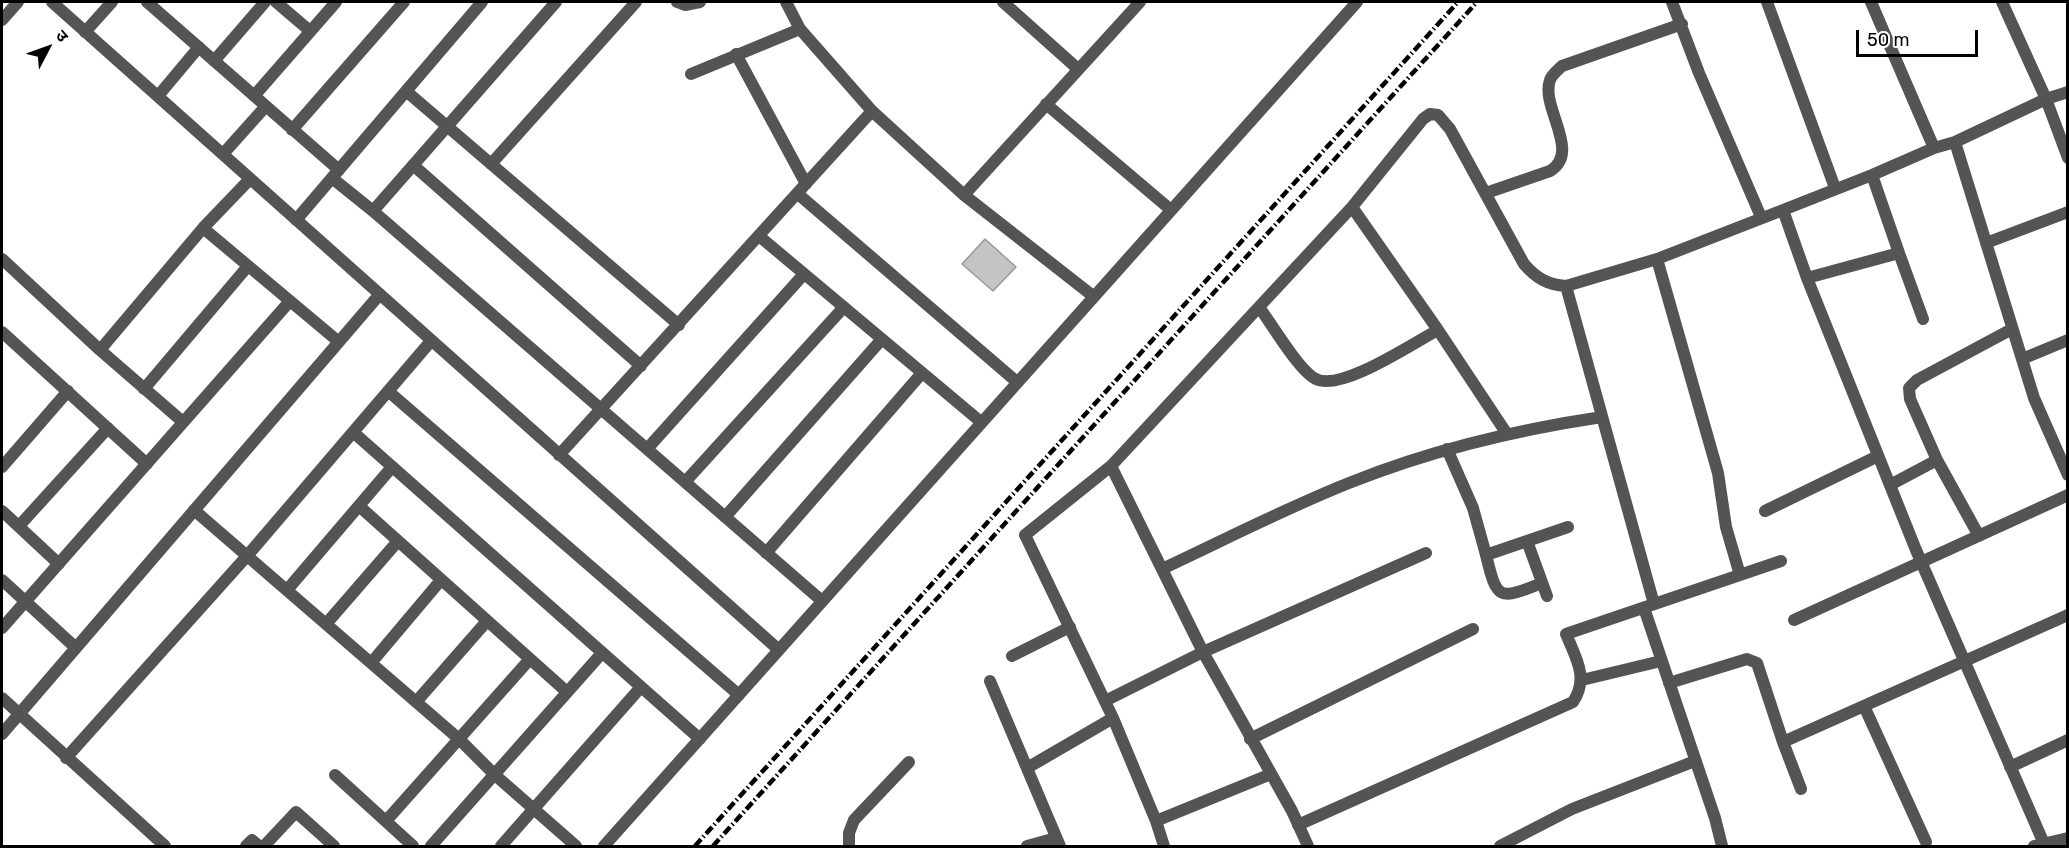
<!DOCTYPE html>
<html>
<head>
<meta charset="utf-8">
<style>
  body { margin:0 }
  #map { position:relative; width:2069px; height:848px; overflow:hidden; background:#fff; font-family:Rubik,"Noto Sans Devanagari",sans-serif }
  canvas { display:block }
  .frame { position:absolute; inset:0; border:3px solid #000; pointer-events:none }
  .north { position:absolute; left:18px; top:18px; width:60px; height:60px; -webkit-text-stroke:4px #fff; paint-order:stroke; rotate:49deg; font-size:16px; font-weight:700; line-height:24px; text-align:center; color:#000 }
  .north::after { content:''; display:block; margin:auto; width:21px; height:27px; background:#000; clip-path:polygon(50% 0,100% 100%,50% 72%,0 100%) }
  .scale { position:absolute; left:1856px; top:30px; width:122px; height:27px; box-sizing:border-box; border:3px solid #000; border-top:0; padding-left:8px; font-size:18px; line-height:21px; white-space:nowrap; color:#000; -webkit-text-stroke:4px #fff; paint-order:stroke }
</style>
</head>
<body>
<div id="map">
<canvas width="2069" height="848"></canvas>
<div class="frame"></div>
<div class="north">उ</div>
<div class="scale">50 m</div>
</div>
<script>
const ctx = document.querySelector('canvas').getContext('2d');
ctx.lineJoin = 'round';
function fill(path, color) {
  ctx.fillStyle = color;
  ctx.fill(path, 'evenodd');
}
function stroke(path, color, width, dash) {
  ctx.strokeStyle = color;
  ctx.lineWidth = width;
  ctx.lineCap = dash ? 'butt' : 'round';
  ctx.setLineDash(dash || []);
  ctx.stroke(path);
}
const building = new Path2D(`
  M 985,239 L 1016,267 L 993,291 L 962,264 Z`);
fill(building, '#c4c4c4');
stroke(building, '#989898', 1.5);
stroke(new Path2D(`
  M 52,2 L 779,650
  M 147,2 L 339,170
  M 276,2 L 310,31
  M 677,2 L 685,5 L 700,2
  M 786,2 L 800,29 L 872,111 L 964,195 L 1093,296
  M 1003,2 L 1078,69
  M 1672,2 L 1699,73 L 1761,217
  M 1767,2 L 1835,188
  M 1871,2 L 1934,148
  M 2002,2 L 2046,99 L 2068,158
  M 2,20 L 18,2
  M 85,32 L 112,2
  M 736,54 L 806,184
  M 214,61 L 265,2
  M 691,74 L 800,29
  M 406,91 L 679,325
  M 158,96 L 199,47
  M 254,96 L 336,2
  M 1046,104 L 1171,210
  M 292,130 L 404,2
  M 1955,142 L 2034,398 L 2068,475
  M 223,154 L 266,106
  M 491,164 L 636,2
  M 413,165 L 641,366
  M 332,178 L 373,211 L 822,601
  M 1486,193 L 1550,171 C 1582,152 1540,107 1550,80 C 1552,74 1558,70 1562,66 L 1682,24
  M 798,194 L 1017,382
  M 964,195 L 1140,2
  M 1352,207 L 1438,330
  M 373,211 L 556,2
  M 296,220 L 482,2
  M 203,228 L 339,342
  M 759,236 L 981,422
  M 1986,243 L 2068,212
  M 1899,253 L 1923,319
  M 2,259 L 100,350 L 183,422
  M 1657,259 L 1718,473 L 1726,527 L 1740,575
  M 1807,278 L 1899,253 L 1872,175
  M 1566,286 L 1654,604
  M 1259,307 C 1271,323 1299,371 1316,379 C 1341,392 1413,343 1438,330 L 1507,434
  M 2,332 L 147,464
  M 100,350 L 203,228 L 250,179
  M 2022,359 L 2068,340
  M 144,389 L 248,266
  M 388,391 L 739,695
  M 353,432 L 700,739
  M 647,449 L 804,274
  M 1447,449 L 1473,508 L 1486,555 L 1568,527
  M 559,455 L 872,111
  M 1937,460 L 1979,536
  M 1111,466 L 1203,652 L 1292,811 L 1308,846
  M 2,467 L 68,391
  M 685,482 L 844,307
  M 1890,485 L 1937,460 L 1910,399 L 1909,388 L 1917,380 L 2012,329
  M 359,506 L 567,692
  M 194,510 L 459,739 L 495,775 L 576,846
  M 2,511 L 59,564
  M 1765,511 L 1878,456
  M 725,517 L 882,339
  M 19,526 L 108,428
  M 1527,541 L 1547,596
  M 766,553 L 922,373
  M 1486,555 C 1497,601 1499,600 1542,583
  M 1162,569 C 1224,540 1286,508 1349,483 C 1431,450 1515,430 1602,417
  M 2,580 L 76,648
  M 287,590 L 392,467
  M 1644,608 L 1715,818 L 1722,846
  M 1794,620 L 2068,495
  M 326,624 L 398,541
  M 2,628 L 290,301
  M 1012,656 L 1070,627
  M 371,663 L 441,580
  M 1582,680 L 1661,661
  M 990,681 L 1060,846
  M 1669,683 L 1747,659 L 1757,663 L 1783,742
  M 2,698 L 165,846
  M 1105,701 L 1203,652 L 1426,553
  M 416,702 L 487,621
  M 1864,706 L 1926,842
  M 2,734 L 380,294
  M 1250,739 L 1473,629
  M 66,758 L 247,556 L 431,341
  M 2010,767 L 2068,740
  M 1027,768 L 1113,718
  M 335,775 L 413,846
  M 1801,789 L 1783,742 L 2068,615
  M 386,821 L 530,659
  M 1156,821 L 1271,774
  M 1298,825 L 1573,702 C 1589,678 1576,658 1566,634 L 1781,561
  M 246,846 L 252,840 L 259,846
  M 264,846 L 296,812 L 334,846
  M 431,846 L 602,653
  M 501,846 L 641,687
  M 604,846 L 1357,2
  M 849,846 L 849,833 L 854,820 L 909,762
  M 1027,846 L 1056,838
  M 1164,846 L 1156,821 L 1113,718 L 1025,535 L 1111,466 L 1352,207 L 1423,119 L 1430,114 L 1438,115 L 1450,129 L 1524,264 C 1536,278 1548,285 1566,286 L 1657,259 L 1783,210
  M 1500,846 L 1572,809 L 1695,761
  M 2034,846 L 2068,838
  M 2045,846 L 1916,550 L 1807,278 L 1783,210 L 1872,175 L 1934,148 L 1955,142 L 2046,99 L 2068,92`), '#545454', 12);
stroke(new Path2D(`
  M 695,846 L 1458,2
  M 713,846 L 1477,2`), '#000', 4.5, [9, 3, 1.5, 3]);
</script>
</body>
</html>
